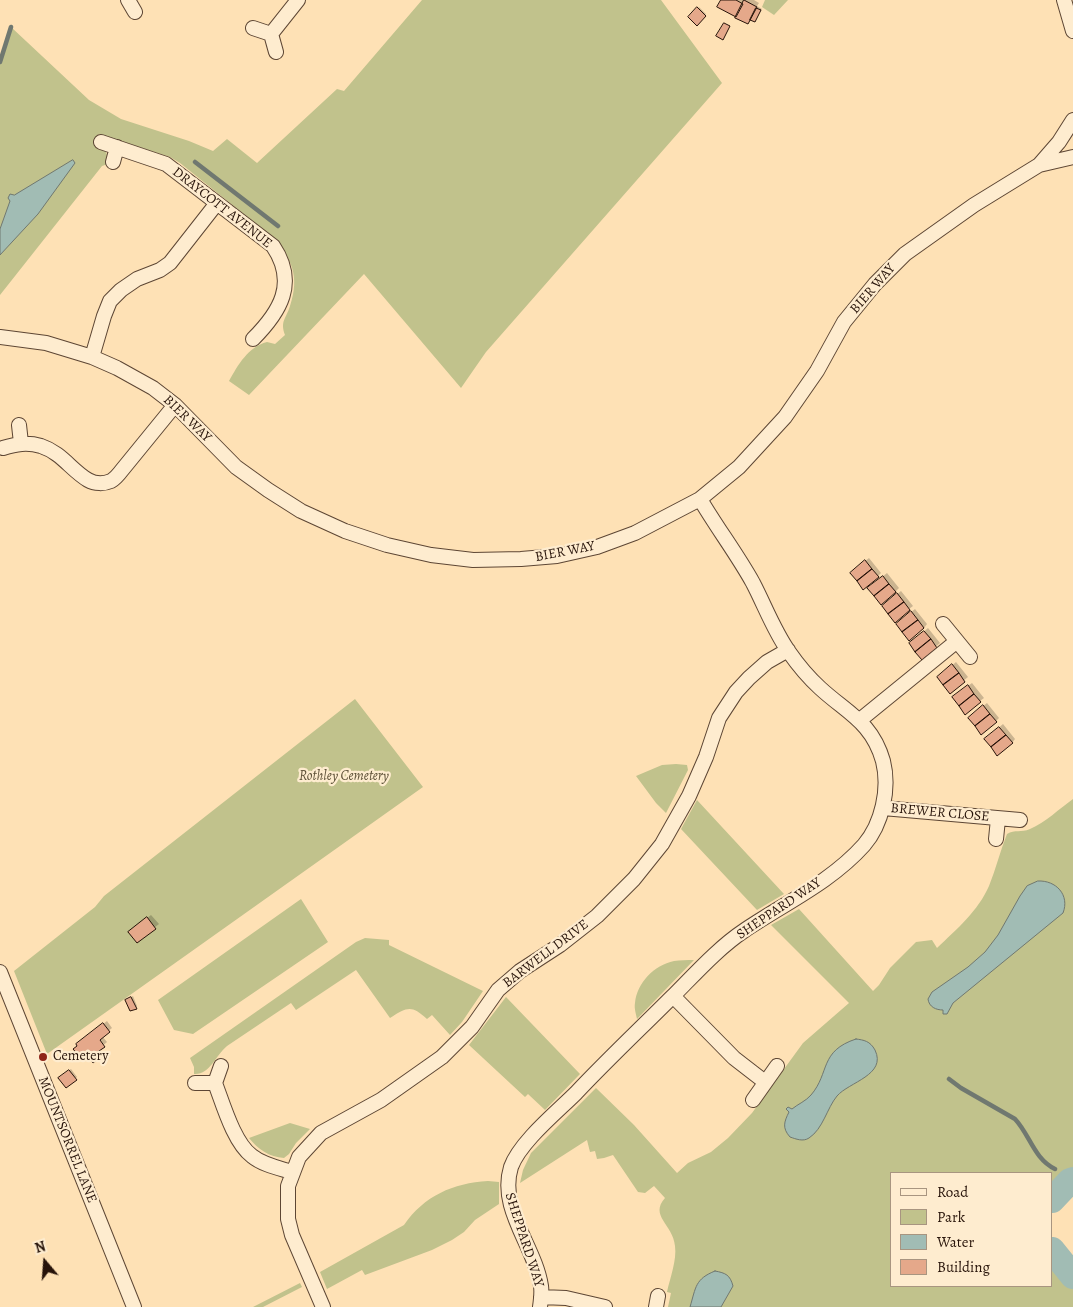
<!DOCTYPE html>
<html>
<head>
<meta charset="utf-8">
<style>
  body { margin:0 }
  #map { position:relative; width:1073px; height:1307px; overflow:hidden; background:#fee1b5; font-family:Alegreya,serif }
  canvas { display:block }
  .legend { position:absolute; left:890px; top:1172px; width:162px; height:115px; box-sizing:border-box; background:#feeccf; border:1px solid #a89580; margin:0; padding:6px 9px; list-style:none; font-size:15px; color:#271309 }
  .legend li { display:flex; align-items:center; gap:10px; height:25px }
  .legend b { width:25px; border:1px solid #a89580 }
  .north { position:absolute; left:20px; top:1237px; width:50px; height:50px; -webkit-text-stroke:4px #feeccf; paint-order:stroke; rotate:342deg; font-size:14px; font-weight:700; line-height:20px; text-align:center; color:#271309 }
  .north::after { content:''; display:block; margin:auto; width:18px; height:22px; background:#271309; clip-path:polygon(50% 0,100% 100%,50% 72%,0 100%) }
</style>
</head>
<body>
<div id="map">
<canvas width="1073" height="1307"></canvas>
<ul class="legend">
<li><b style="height:6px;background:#feeccf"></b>Road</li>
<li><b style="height:14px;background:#c1c28c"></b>Park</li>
<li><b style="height:14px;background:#a1bcb4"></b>Water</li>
<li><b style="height:14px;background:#e5a88a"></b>Building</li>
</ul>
<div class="north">N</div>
</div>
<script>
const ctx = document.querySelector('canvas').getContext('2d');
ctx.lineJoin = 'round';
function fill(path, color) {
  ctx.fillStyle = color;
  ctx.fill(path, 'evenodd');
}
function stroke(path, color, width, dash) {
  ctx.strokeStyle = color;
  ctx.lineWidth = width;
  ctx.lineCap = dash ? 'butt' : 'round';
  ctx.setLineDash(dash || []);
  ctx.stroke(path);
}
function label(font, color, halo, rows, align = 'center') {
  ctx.font = font + ' Alegreya,serif';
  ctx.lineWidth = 4.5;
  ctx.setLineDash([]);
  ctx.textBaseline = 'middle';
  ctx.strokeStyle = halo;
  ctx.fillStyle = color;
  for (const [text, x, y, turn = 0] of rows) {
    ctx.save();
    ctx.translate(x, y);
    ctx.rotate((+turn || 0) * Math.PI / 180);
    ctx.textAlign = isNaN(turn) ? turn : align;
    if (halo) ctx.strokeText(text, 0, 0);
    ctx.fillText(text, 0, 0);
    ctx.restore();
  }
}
fill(new Path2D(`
  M 422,0 L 661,0 L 722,83 L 486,352 L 461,388 L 364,274 L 249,395 L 229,381 C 238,365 248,347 267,342 L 275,344 L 285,335 C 280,321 286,319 290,306 C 300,276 292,258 271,236 L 180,163 L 170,157 L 99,134 L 96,144 C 106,149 108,153 108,164 L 102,166 L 0,295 L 0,62 L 11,27 L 89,100 L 121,119 L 189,141 L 213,151 L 227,139 L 257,163 L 337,89 L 344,91 Z
  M 765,0 L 788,0 L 774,15 L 762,7 Z
  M 355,699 L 423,787 L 47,1054 L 14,971 L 95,907 L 104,896 Z
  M 676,764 L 687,765 L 688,770 L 666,813 L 656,803 L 636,776 L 662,765 Z
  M 1073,799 L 1073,1182 L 1052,1201 L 1052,1173 L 892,1173 L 892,1286 L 1052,1286 L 1052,1248 L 1073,1276 L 1073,1307 L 668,1307 L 671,1293 L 667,1292 C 670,1278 677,1260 675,1246 C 673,1224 649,1216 665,1198 L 654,1186 L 645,1193 L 638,1192 L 613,1155 L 604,1158 L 597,1159 L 595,1151 L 590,1152 L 587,1140 L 520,1183 L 523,1170 L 531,1153 L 596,1088 L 634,1125 L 677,1173 L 688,1163 L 711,1152 L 728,1138 L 752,1113 L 803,1043 L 849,1003 L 771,925 L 799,909 L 873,991 L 879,985 L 890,968 L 916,942 L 932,940 L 937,948 C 957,929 978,911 989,886 C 996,869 1000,851 1007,834 C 1015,829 1021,833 1030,829 C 1045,823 1060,808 1073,799 Z
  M 697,800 L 784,894 L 757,910 L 681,829 Z
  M 301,899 L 328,942 L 193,1034 L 174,1030 L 158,1000 Z
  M 365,938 L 389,940 L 389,945 L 483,991 L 462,1022 L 450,1035 L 432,1015 L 427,1019 C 411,1005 408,1007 390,1018 L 356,970 L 296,1010 L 291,1003 L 227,1046 C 215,1056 210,1075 194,1074 L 194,1067 L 190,1058 L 356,942 Z
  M 694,960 L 637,1019 C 636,1014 634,1008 635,1003 C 637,983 654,965 674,961 C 680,960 687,960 694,960 Z
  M 506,997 L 580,1074 L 545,1110 L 528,1094 L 525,1097 L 469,1045 Z
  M 290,1123 L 310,1129 L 296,1143 L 289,1154 L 284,1158 C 269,1157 258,1149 249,1138 Z
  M 488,1181 L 499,1182 L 499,1204 L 475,1220 L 464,1232 L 452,1240 L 432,1250 L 365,1275 L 362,1270 L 327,1289 L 320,1272 L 404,1225 C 424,1196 453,1183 488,1181 Z
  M 300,1283 L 302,1287 L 263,1307 L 253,1307 Z`), '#c1c28c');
const water = new Path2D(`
  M 73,160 L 75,163 L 38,214 L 0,255 L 0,229 L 10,201 L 8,198 L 10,194 L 14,195 Z
  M 1038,881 C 1056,880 1070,895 1063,913 L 953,1003 L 947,1014 L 943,1014 L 943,1010 C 936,1010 929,1007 928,999 L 932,992 L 968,967 L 985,952 L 998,935 L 1020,896 L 1027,886 Z
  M 856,1039 C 864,1040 870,1041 875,1050 C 887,1075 849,1082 837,1096 C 827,1108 823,1129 809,1138 C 803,1142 796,1139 790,1137 C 782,1128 784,1122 789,1112 L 786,1109 L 788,1107 L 792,1109 C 798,1104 806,1101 811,1095 C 830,1073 819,1051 856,1039 Z
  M 715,1271 C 726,1273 730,1275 733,1286 L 721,1307 L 690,1307 C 696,1287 695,1279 715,1271 Z`);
fill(water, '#a1bcb4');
stroke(water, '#707870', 1);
fill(new Path2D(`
  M 722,0 L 754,0 L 759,3 L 757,6 L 762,9 L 755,21 Z
  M 699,7 L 706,14 L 697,24 L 689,17 Z
  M 869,558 L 881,573 L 878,576 L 855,569 Z
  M 887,573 L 899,588 L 895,592 L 872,585 Z
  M 901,591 L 913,606 L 909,609 L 887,602 Z
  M 915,609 L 927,624 L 924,628 L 901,620 Z
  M 928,628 L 940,643 L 922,658 L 914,640 Z
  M 956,662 L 968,677 L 950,692 L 942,674 Z
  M 972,683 L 984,698 L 980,701 L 957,694 Z
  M 987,703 L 999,718 L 996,721 L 973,714 Z
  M 1003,724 L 1015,739 L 1012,743 L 989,736 Z
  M 151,915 L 159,924 L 137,941 L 133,929 Z
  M 133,996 L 137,1006 L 136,1008 L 128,999 Z
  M 107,1021 L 112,1028 L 102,1036 L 107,1042 L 99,1049 L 102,1054 L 93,1061 L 78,1046 L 81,1041 Z
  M 71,1069 L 77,1077 L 66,1086 L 60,1078 Z`), '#0003');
stroke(new Path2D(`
  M 0,62 L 11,27
  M 195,162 L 278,226
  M 949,1079 L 961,1088 L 1015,1119 C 1030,1135 1034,1159 1055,1169
  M 1066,1174 L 1073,1177`), '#707870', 4.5);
stroke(new Path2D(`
  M 1052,1200 L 1070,1181 L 1073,1180
  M 1052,1250 L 1073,1276`), '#a1bcb4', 26);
const building = new Path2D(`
  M 721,0 L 736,0 L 743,4 L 736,17 L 717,7 Z
  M 744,0 L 757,7 L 748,24 L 735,18 Z
  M 697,7 L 706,16 L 697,26 L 688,17 Z
  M 756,8 L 761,10 L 755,22 L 750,20 Z
  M 724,23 L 730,26 L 723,40 L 716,36 Z
  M 865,560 L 872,569 L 857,581 L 850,573 Z
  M 872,569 L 879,577 L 863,590 L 857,581 Z
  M 883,576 L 889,584 L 874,596 L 867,588 Z
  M 889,584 L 896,592 L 881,605 L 874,596 Z
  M 897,593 L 904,602 L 888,614 L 882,606 Z
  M 904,602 L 910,610 L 895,623 L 888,614 Z
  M 911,611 L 918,620 L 902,632 L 896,624 Z
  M 918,620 L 924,628 L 909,641 L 902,632 Z
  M 924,631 L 931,639 L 915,652 L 909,643 Z
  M 931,639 L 937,648 L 922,660 L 915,652 Z
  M 952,664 L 959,673 L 943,685 L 937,677 Z
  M 959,673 L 965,682 L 950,694 L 943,685 Z
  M 968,685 L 974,694 L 959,706 L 952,697 Z
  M 974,694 L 981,702 L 965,715 L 959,706 Z
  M 983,705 L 990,714 L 975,726 L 968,718 Z
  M 990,714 L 997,722 L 981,735 L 975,726 Z
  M 999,727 L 1006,735 L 991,747 L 984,739 Z
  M 1006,735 L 1013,743 L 997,756 L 991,747 Z
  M 147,917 L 156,929 L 137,943 L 128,932 Z
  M 131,997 L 137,1009 L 130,1011 L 125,1000 Z
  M 103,1023 L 110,1032 L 100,1040 L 105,1047 L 96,1053 L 99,1058 L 93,1063 L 90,1058 L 87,1060 L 82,1053 L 79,1056 L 73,1049 L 77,1046 L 76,1044 Z
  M 69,1070 L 77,1080 L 66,1088 L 58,1078 Z`);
fill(building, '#e5a88a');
stroke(building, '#271309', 1);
const minor = new Path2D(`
  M 128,0 L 135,12
  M 1064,0 L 1073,31
  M 253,28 L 271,34 L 276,52
  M 271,34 L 298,0
  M 101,142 L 166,164 L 273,246 C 298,283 280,312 253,339
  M 113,162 L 117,147
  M 1039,165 L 1059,142 L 1073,120
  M 0,337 L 46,343 L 92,357 L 117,368 L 153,388 L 175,405 L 236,467 L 268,490 L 301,511 L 345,531 L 387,545 L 431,555 L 473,560 L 521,559 L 557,556 L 597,547 L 635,533 L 700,499 L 739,467 L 785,417 L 817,371 L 844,322 L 875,284 L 905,254 L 974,205 L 1039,165 L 1073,157
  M 92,357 L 104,316 L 110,301 L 121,290 L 137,279 L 160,270 L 170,263 L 217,203
  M 19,425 L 21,443
  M 3,448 C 16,444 27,442 41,446 C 62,453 71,470 88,480 C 95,484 104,484 111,481 C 116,478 119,474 122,470 L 175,405
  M 943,624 L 970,657
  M 860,720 L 957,641
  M 883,808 L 1020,820
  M 996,839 L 998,819
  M 0,972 L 134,1307
  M 673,996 L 734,1058 L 765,1082
  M 195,1083 L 215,1083 L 221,1066
  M 215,1083 C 223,1104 234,1143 252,1156 C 263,1165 279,1168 292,1172
  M 753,1100 L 777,1066
  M 541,1297 L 566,1298 L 605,1307
  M 323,1307 L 292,1235 L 288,1219 L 288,1186 L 299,1157 L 321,1133 L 381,1100 L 442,1057 L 472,1027 L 498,990 L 520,971 L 560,945 L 597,916 L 634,879 L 662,844 L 689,796 L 706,757 L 719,718 L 736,692 L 749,678 L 767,662 L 788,650
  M 540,1307 C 541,1300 542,1293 541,1286 C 535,1246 498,1209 511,1167 C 520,1142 557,1112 576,1093 C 607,1060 640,1029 672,997 C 695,974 718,948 745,930 C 785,903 831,882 864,845 C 882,824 890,789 883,761 C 872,722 847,713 820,688 C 808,677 798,665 789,652 C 774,631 765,606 753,583 C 737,554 717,528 700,499
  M 656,1307 L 658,1296`);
stroke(minor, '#5d4634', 16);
stroke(minor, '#feeccf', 14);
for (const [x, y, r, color] of [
  [43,1057,5,"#8f2418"]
]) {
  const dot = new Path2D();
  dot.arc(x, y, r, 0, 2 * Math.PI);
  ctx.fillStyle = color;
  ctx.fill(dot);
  stroke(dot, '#feeccf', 2);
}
label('14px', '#271309', '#feeccf', [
  ["DRAYCOTT AVENUE",222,208,38],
  ["BIER WAY",873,289,-49],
  ["BIER WAY",187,419,44],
  ["BIER WAY",565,552,-11],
  ["BREWER CLOSE",940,813,5],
  ["SHEPPARD WAY",779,909,-34],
  ["BARWELL DRIVE",546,954,-37],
  ["MOUNTSORREL LANE",67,1140,68],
  ["SHEPPARD WAY",524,1240,72]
]);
label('italic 14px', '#5d5037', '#feeccf', [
  ["Rothley Cemetery",344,777]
]);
label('14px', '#271309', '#feeccf', [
  ["Cemetery",53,1057]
], 'left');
</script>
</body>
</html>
